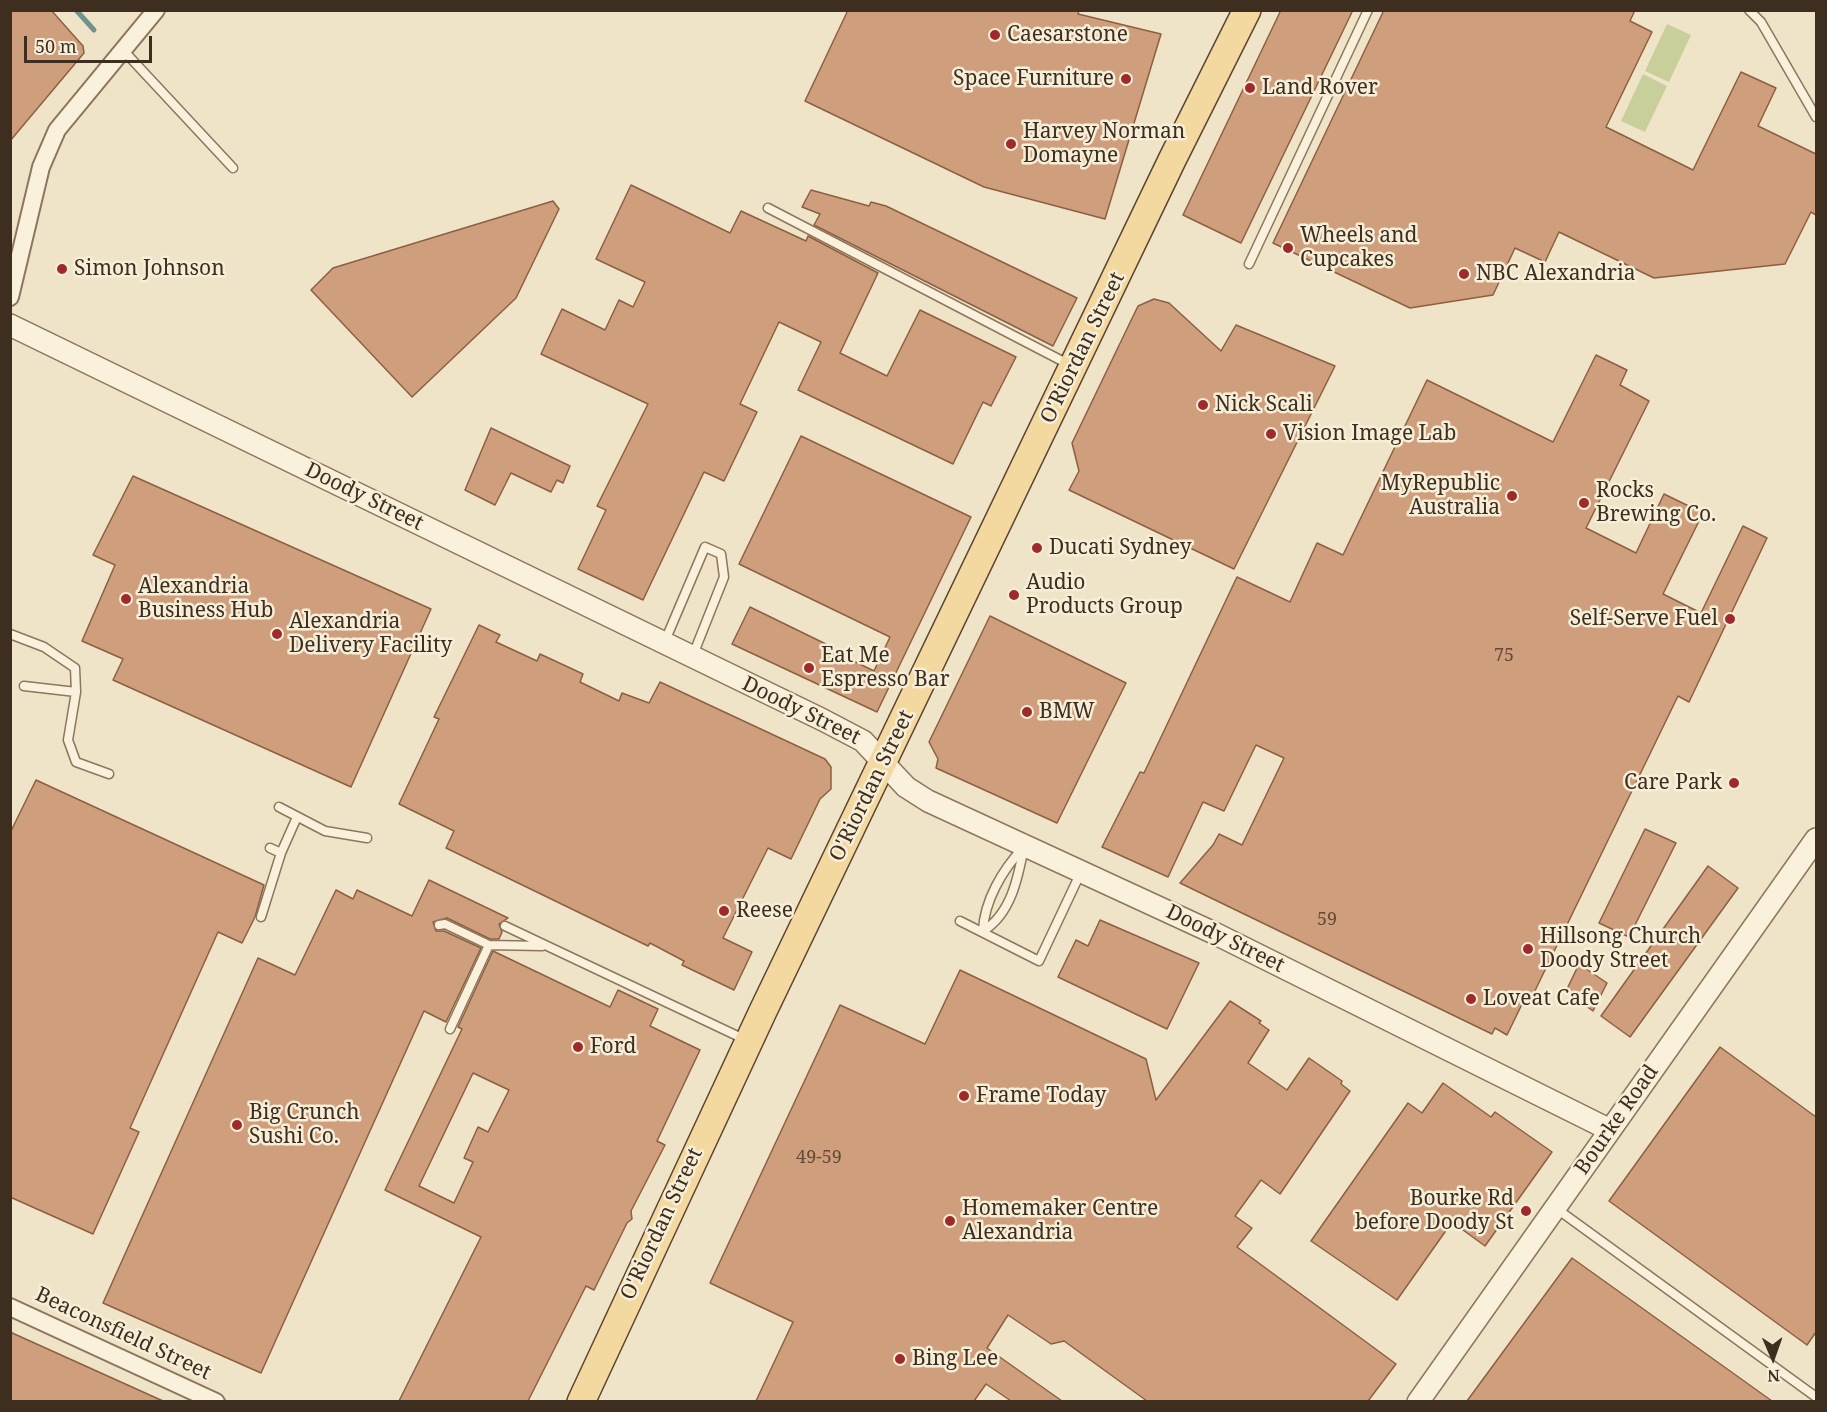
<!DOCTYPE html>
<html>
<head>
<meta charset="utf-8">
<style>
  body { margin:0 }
  #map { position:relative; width:1827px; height:1412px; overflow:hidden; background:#f0e4c8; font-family:"Noto Serif",serif }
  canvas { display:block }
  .frame { position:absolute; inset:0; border:12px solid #3d2e20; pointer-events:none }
  .north { position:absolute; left:1743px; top:1328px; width:60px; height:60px; -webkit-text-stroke:4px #f7eed8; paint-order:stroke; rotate:178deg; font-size:16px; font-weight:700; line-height:24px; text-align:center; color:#3d2e20 }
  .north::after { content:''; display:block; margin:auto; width:21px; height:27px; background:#3d2e20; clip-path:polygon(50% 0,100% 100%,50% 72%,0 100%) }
  .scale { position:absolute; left:24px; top:36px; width:128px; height:27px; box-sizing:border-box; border:3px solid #3d2e20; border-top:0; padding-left:8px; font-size:18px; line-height:21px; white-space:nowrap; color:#3d2e20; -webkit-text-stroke:4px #f7eed8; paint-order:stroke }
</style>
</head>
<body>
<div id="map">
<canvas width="1827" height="1412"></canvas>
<div class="frame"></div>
<div class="north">N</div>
<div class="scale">50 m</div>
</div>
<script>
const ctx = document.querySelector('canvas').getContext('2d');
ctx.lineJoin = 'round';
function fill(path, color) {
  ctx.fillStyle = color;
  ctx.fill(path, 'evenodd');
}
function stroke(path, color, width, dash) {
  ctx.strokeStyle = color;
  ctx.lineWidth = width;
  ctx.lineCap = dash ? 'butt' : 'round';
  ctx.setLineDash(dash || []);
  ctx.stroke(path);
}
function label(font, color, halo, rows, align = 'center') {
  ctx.font = font + ' "Noto Serif",serif';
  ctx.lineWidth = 5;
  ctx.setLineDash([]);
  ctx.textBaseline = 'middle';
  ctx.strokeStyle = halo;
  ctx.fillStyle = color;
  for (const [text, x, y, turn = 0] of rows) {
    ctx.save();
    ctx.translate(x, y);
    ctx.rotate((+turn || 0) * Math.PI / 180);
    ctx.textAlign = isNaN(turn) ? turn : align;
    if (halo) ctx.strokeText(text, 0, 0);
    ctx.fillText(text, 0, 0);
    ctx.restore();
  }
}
fill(new Path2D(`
  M 1667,24 L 1691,35 L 1669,82 L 1645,71 Z
  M 1643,74 L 1667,86 L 1645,132 L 1621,121 Z`), '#c9cf9b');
stroke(new Path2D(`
  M 76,10 L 94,30`), '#6f938a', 5);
const building = new Path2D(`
  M 10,10 L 51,10 L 83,46 L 84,53 L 10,141 Z
  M 848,10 L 1079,10 L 1078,14 L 1161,34 L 1105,219 L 984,187 L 805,101 Z
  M 1281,10 L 1353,10 L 1241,243 L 1183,215 Z
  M 1384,10 L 1635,10 L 1630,21 L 1652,32 L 1606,127 L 1693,170 L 1741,72 L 1776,88 L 1758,126 L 1816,154 L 1816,215 L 1811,212 L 1785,264 L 1654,278 L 1559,232 L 1545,262 L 1515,248 L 1493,295 L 1410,308 L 1273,243 Z
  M 631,185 L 730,233 L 741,211 L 806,241 L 808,236 L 878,273 L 840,353 L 887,376 L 920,310 L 1016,357 L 991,406 L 983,402 L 953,464 L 798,390 L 821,342 L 779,322 L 740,404 L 757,412 L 724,481 L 704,472 L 643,600 L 578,569 L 606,510 L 597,506 L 648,404 L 541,354 L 562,309 L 605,330 L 619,300 L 633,307 L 645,282 L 596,259 Z
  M 811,190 L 869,206 L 871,202 L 886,206 L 1077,298 L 1053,346 L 814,225 L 820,214 L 802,207 Z
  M 553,201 L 559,209 L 516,298 L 412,397 L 311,290 L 333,268 Z
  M 1154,299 L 1169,303 L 1221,351 L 1236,325 L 1335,366 L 1234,569 L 1069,490 L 1079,471 L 1072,443 L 1138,306 Z
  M 1596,355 L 1627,370 L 1620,385 L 1649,401 L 1586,528 L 1636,553 L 1664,494 L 1703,513 L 1663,594 L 1701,613 L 1743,526 L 1767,538 L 1689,702 L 1678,696 L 1530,1001 L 1525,998 L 1507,1035 L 1495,1028 L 1492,1034 L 1180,883 L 1213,845 L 1219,834 L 1242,845 L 1284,758 L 1256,745 L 1224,811 L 1203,802 L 1168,877 L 1102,847 L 1140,772 L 1144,773 L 1237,577 L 1290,602 L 1317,543 L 1343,555 L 1427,380 L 1553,442 Z
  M 491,428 L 570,466 L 563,483 L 557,480 L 551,492 L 511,473 L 495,505 L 465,490 Z
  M 801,436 L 971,517 L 877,712 L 732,644 L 750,607 L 834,648 L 833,651 L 874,671 L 890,637 L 739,564 Z
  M 133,476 L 431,609 L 351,787 L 113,680 L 123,659 L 82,641 L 115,565 L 93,555 Z
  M 990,616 L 1126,683 L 1057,823 L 936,768 L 938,759 L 929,742 Z
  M 479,625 L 500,635 L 496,642 L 537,661 L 540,654 L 583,674 L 580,682 L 619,701 L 622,693 L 649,703 L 660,682 L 825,759 L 831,767 L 831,789 L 820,799 L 791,859 L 768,848 L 723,938 L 752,952 L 734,990 L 682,965 L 684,961 L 650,943 L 648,946 L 446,848 L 454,831 L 399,804 L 439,719 L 434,717 Z
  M 36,780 L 264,885 L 255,917 L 242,943 L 218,932 L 130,1128 L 139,1132 L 93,1234 L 10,1197 L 10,833 Z
  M 1645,829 L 1676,843 L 1629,937 L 1599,923 Z
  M 1708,866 L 1738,888 L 1630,1037 L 1601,1016 Z
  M 429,880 L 508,918 L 499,924 L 502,932 L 499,939 L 490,939 L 447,918 L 433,922 L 436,931 L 444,931 L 481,948 L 446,1022 L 424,1011 L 261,1373 L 103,1303 L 258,958 L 295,975 L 336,890 L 353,899 L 357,890 L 412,916 Z
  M 1100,920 L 1199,963 L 1167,1029 L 1058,977 L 1076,940 L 1088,946 Z
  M 493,951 L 610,1007 L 618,990 L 658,1009 L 650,1026 L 700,1050 L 657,1141 L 665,1145 L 631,1211 L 632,1219 L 627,1223 L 594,1290 L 586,1286 L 528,1401 L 399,1401 L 481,1237 L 385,1190 L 462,1029 L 458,1027 ZM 473,1073 L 509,1090 L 488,1132 L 478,1127 L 464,1158 L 473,1162 L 454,1203 L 419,1186 Z
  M 1579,964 L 1607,983 L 1593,1011 L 1566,991 Z
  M 960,970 L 1146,1059 L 1156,1100 L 1230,1001 L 1261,1021 L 1259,1023 L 1269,1030 L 1248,1063 L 1287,1090 L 1309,1058 L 1342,1081 L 1341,1084 L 1350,1091 L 1280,1194 L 1261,1180 L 1235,1216 L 1252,1228 L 1237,1247 L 1396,1364 L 1368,1401 L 1147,1401 L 1064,1341 L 1051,1344 L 1008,1315 L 987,1348 L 1062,1401 L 1011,1401 L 986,1384 L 974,1401 L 756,1401 L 793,1322 L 710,1283 L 840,1005 L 925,1044 Z
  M 1720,1047 L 1816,1117 L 1816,1332 L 1807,1345 L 1609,1201 Z
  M 1443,1083 L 1491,1117 L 1495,1112 L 1552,1152 L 1485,1246 L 1452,1222 L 1397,1300 L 1311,1241 L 1408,1103 L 1422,1113 Z
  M 1572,1258 L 1772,1401 L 1467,1401 Z
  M 10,1332 L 163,1401 L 10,1401 Z`);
fill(building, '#cf9f7d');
stroke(building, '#8d5f41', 1.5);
const service = new Path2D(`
  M 1749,10 L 1761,22 L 1816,117
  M 123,50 L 233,168
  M 768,208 L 1070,365
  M 1249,264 L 1368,10
  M 10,634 L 44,647 L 75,668 L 76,692 L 68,740 L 76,762 L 109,774
  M 665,641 L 705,547 L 721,554 L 724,577 L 693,655
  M 24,686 L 76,692
  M 279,807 L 325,831 L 367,838
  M 270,848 L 281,853 L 297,817
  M 261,917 L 281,853
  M 960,921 L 1039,961 L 1081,872
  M 439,925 L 445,924 L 489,945
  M 505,926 L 746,1040
  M 983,931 C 1011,914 1018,878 1024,847
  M 983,931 C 984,901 1003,869 1023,848
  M 450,1029 L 489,945 L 542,946
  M 1557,1209 L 1816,1397`);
const minor = new Path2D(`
  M 10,297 L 41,167 L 57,130 L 156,10
  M 10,1307 L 216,1402`);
const tertiary = new Path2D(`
  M 10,325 L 823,720 L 863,741 L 906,787 L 928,801 L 1214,933 L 1610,1130
  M 1418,1402 L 1816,839`);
const primary = new Path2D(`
  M 581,1402 L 763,1011 L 1172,160 L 1247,10`);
stroke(service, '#8d765c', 11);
stroke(minor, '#8d765c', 20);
stroke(tertiary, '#8d765c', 24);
stroke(primary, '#5b4430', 30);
stroke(service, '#faf1dc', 8);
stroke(minor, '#faf1dc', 16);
stroke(tertiary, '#faf1dc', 21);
stroke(primary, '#f3d9a0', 27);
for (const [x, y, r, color] of [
  [995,35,6,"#9e2a2b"],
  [1126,79,6,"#9e2a2b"],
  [1250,88,6,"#9e2a2b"],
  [1011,144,6,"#9e2a2b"],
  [1288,248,6,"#9e2a2b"],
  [62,269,6,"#9e2a2b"],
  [1464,274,6,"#9e2a2b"],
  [1203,405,6,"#9e2a2b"],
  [1271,434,6,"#9e2a2b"],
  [1512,496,6,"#9e2a2b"],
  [1584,503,6,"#9e2a2b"],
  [1037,548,6,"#9e2a2b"],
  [1014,595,6,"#9e2a2b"],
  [126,599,6,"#9e2a2b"],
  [1730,619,6,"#9e2a2b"],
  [277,634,6,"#9e2a2b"],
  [809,668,6,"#9e2a2b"],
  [1027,712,6,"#9e2a2b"],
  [1734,783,6,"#9e2a2b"],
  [724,911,6,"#9e2a2b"],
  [1528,949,6,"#9e2a2b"],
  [1471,999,6,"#9e2a2b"],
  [578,1047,6,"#9e2a2b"],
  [964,1096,6,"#9e2a2b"],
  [237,1125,6,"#9e2a2b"],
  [1526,1211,6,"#9e2a2b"],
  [950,1221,6,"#9e2a2b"],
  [900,1359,6,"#9e2a2b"]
]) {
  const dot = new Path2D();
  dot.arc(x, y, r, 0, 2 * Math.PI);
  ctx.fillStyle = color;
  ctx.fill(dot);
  stroke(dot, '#f7eed8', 2);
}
label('18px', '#624a37', null, [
  ["75",1504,656],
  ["59",1327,920],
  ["49-59",819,1158]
]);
label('21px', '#3d2e20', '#f7eed8', [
  ["Caesarstone",1007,35],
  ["Space Furniture",1114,79,"right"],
  ["Land Rover",1262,88],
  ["Harvey Norman",1023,132],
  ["Domayne",1023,156],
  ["Wheels and",1300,236],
  ["Cupcakes",1300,260],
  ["Simon Johnson",74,269],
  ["NBC Alexandria",1476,274],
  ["Nick Scali",1215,405],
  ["Vision Image Lab",1283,434],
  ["MyRepublic",1500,484,"right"],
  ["Australia",1500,508,"right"],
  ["Rocks",1596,491],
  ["Brewing Co.",1596,515],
  ["Ducati Sydney",1049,548],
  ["Audio",1026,583],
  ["Products Group",1026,607],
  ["Alexandria",138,587],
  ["Business Hub",138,611],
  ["Self-Serve Fuel",1718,619,"right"],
  ["Alexandria",289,622],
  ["Delivery Facility",289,646],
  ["Eat Me",821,656],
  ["Espresso Bar",821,680],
  ["BMW",1039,712],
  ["Care Park",1722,783,"right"],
  ["Reese",736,911],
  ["Hillsong Church",1540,937],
  ["Doody Street",1540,961],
  ["Loveat Cafe",1483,999],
  ["Ford",590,1047],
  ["Frame Today",976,1096],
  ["Big Crunch",249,1113],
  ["Sushi Co.",249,1137],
  ["Bourke Rd",1514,1199,"right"],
  ["before Doody St",1514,1223,"right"],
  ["Homemaker Centre",962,1209],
  ["Alexandria",962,1233],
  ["Bing Lee",912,1359]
], 'left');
label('21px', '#3d2e20', '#f7eed8', [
  ["O'Riordan Street",1083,348,-64],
  ["Doody Street",364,497,26],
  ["Doody Street",801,711,26],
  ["O'Riordan Street",872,786,-64],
  ["Doody Street",1225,939,26],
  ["Bourke Road",1617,1120,-55],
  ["O'Riordan Street",662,1224,-65],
  ["Beaconsfield Street",123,1334,25]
]);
</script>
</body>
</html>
